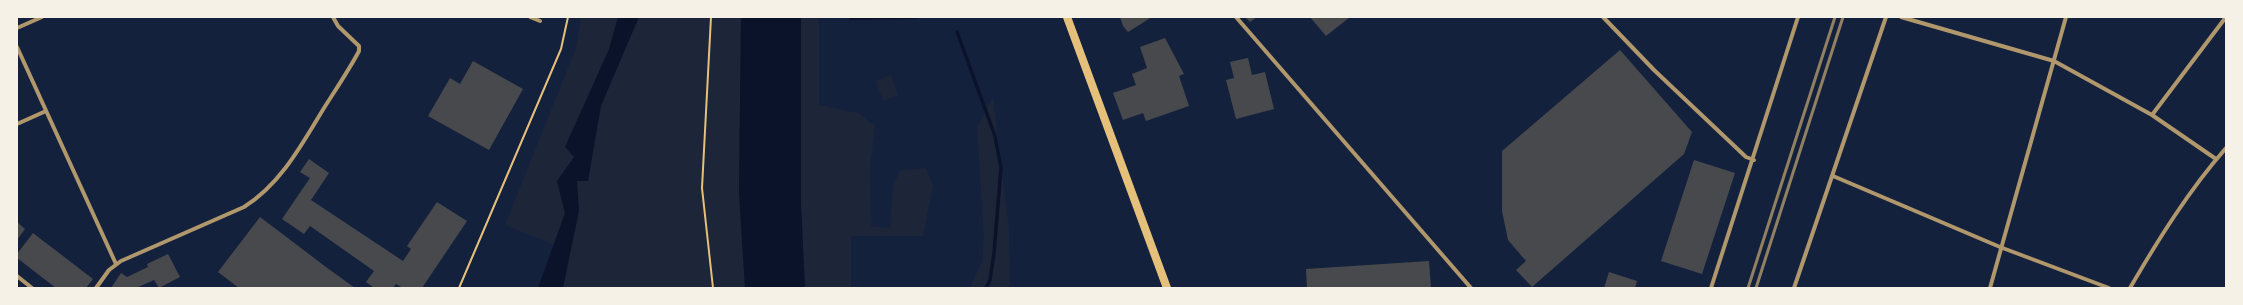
<!DOCTYPE html>
<html>
<head>
<meta charset="utf-8">
<style>
  body { margin:0 }
  #map { position:relative; width:2243px; height:305px; overflow:hidden; background:#14213d; font-family:Arial,sans-serif }
  canvas { display:block }
  .frame { position:absolute; inset:0; border:18px solid #f6f1e7; pointer-events:none }
</style>
</head>
<body>
<div id="map">
<canvas width="2243" height="305"></canvas>
<div class="frame"></div>
</div>
<script>
const ctx = document.querySelector('canvas').getContext('2d');
ctx.lineJoin = 'round';
function fill(path, color) {
  ctx.fillStyle = color;
  ctx.fill(path, 'evenodd');
}
function stroke(path, color, width, dash) {
  ctx.strokeStyle = color;
  ctx.lineWidth = width;
  ctx.lineCap = dash ? 'butt' : 'round';
  ctx.setLineDash(dash || []);
  ctx.stroke(path);
}
fill(new Path2D(`
  M 581,17 L 741,17 L 739,192 L 745,288 L 538,288 L 554,245 L 505,225 L 576,48 Z
  M 801,17 L 819,17 L 819,105 L 858,113 L 875,126 L 870,168 L 871,226 L 890,228 L 893,186 L 901,170 L 926,168 L 933,185 L 923,236 L 851,236 L 851,288 L 805,288 L 801,205 Z
  M 891,75 L 898,95 L 883,101 L 876,81 Z
  M 993,97 L 1009,230 L 1010,285 L 1008,288 L 970,288 L 982,261 L 984,237 L 977,128 Z`), '#1d2539');
fill(new Path2D(`
  M 618,17 L 639,17 L 601,106 L 588,181 L 577,181 L 579,211 L 563,288 L 538,288 L 565,213 L 557,181 L 574,157 L 565,147 L 609,49 Z
  M 741,17 L 801,17 L 801,205 L 805,288 L 745,288 L 739,192 Z
  M 849,17 L 919,17 L 919,19 L 849,20 Z`), '#0b132b');
stroke(new Path2D(`
  M 957,32 L 995,136 L 1001,168 L 994,253 L 990,280 L 986,288`), '#0b132b', 3.5);
fill(new Path2D(`
  M 1120,17 L 1152,17 L 1128,32 L 1123,26 Z
  M 1245,17 L 1257,17 L 1250,22 Z
  M 1310,17 L 1350,17 L 1326,36 Z
  M 1165,38 L 1184,74 L 1179,76 L 1189,106 L 1146,121 L 1143,113 L 1123,120 L 1113,93 L 1136,85 L 1132,74 L 1147,68 L 1140,47 Z
  M 1620,50 L 1692,132 L 1684,154 L 1532,287 L 1516,270 L 1526,261 L 1508,240 L 1502,211 L 1502,151 Z
  M 1248,58 L 1252,75 L 1265,72 L 1274,109 L 1236,119 L 1226,80 L 1234,78 L 1230,62 Z
  M 473,61 L 523,89 L 489,150 L 428,116 L 450,78 L 460,84 Z
  M 309,159 L 329,173 L 311,200 L 403,261 L 411,249 L 407,246 L 437,202 L 467,221 L 422,288 L 403,288 L 396,284 L 393,288 L 374,288 L 366,282 L 374,271 L 310,226 L 304,234 L 282,219 L 310,178 L 300,172 Z
  M 1694,160 L 1735,173 L 1702,274 L 1661,261 Z
  M 260,217 L 326,267 L 355,288 L 239,288 L 218,272 Z
  M 17,222 L 25,229 L 17,240 Z
  M 33,233 L 93,279 L 86,288 L 56,288 L 17,258 L 17,254 Z
  M 168,254 L 180,277 L 159,288 L 154,280 L 136,288 L 111,288 L 121,273 L 127,277 L 148,267 L 147,264 Z
  M 1429,261 L 1431,288 L 1307,288 L 1306,269 Z
  M 1609,272 L 1637,281 L 1635,288 L 1604,288 Z`), '#48494c');
stroke(new Path2D(`
  M 711,17 L 702,188 L 713,288
  M 459,288 L 561,49 L 568,17`), '#e5c07b', 2);
stroke(new Path2D(`
  M 530,17 L 540,21
  M 1236,17 L 1471,288
  M 1603,17 L 1654,70 L 1746,157 L 1754,160
  M 1901,17 L 2054,61 L 2152,115 L 2216,159
  M 17,28 L 42,17
  M 17,47 L 116,264
  M 2152,115 L 2226,17
  M 17,124 L 46,111
  M 1833,176 L 2000,247 L 2109,288
  M 17,276 L 32,288
  M 96,288 L 109,270 L 121,261 L 244,207 C 281,184 302,144 324,108 C 336,89 349,70 359,51 L 359,46 L 338,26 L 333,17
  M 1711,288 L 1798,17
  M 1794,288 L 1886,17
  M 1990,288 L 2066,17
  M 2130,288 C 2158,240 2189,190 2226,148`), '#b1986c', 4);
stroke(new Path2D(`
  M 1067,17 L 1167,288`), '#e5c07b', 8);
stroke(new Path2D(`
  M 1748,288 L 1835,17
  M 1756,288 L 1843,17`), '#918062', 3);
</script>
</body>
</html>
